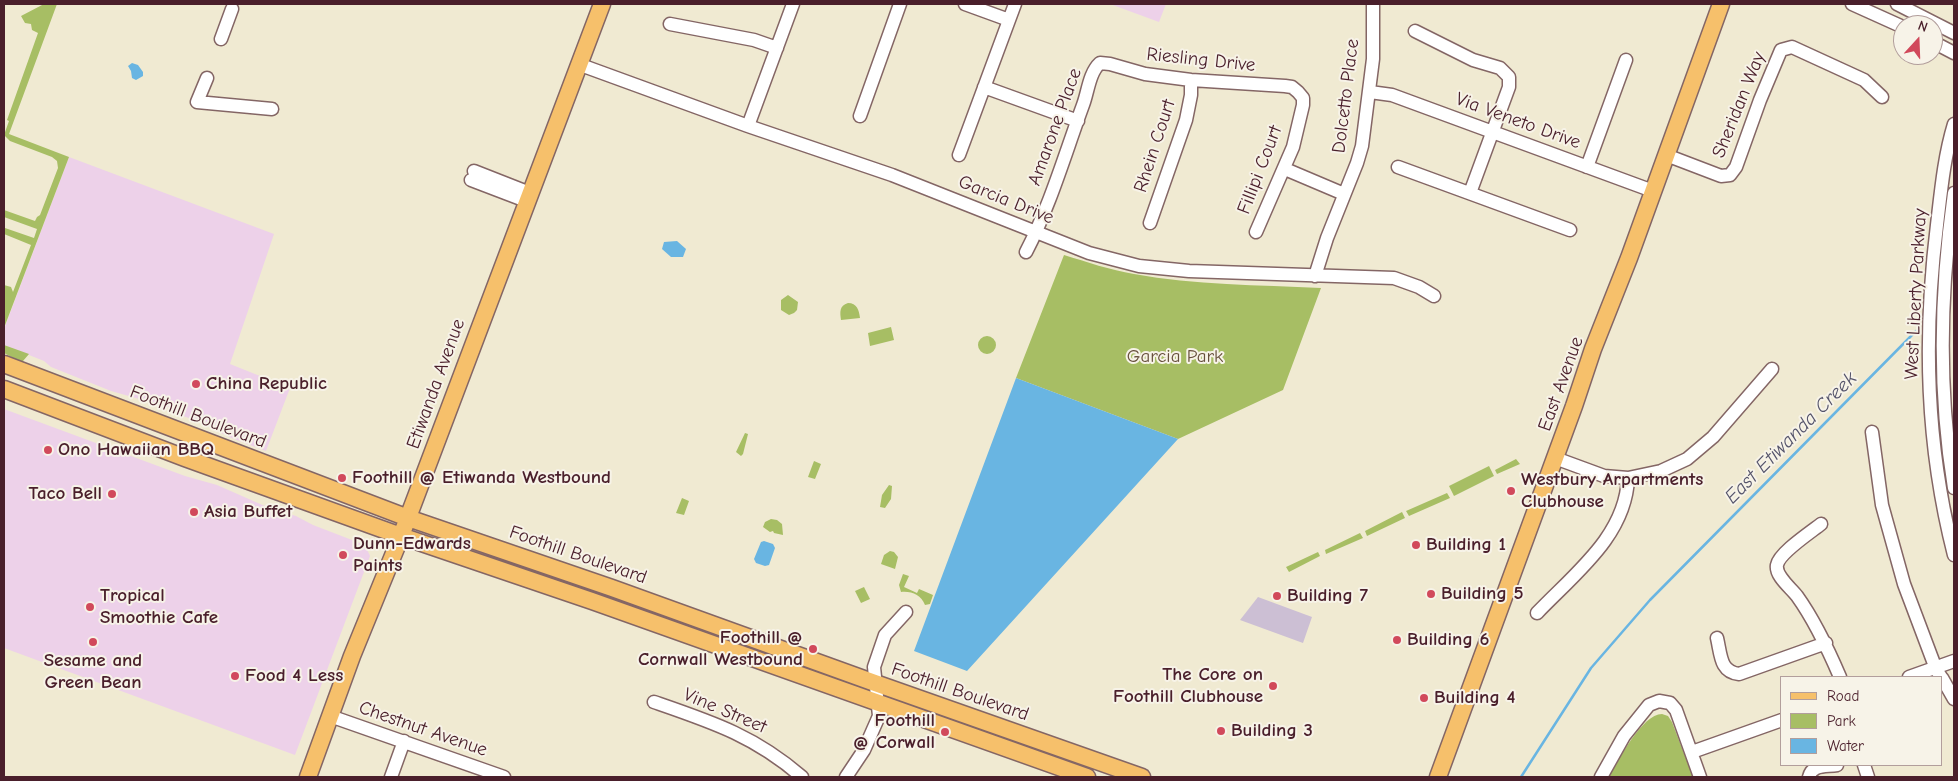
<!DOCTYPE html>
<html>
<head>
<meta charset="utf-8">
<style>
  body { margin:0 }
  #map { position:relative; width:1958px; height:781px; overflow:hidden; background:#f0ead2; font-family:"Comic Neue",sans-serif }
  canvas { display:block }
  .frame { position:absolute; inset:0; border:5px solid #4a1f2b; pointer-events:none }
  .legend { position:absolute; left:1780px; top:676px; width:162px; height:90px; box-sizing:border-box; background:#f7f3e8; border:1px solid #b29e9c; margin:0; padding:6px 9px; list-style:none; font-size:15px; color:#4a1f2b }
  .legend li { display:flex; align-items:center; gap:10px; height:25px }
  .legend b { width:25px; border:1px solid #b29e9c }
  .north { position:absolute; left:1893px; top:15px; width:50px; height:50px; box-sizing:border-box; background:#f7f3e8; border:1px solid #b29e9c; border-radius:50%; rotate:20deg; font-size:14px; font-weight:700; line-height:20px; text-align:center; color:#4a1f2b }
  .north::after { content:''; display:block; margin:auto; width:18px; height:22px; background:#d1495b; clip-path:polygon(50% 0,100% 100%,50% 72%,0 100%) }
</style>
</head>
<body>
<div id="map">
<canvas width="1958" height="781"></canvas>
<div class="frame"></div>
<ul class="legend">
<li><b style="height:6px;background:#f6c06b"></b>Road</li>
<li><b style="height:14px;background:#a7be64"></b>Park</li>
<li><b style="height:14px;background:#69b5e2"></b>Water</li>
</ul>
<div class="north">N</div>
</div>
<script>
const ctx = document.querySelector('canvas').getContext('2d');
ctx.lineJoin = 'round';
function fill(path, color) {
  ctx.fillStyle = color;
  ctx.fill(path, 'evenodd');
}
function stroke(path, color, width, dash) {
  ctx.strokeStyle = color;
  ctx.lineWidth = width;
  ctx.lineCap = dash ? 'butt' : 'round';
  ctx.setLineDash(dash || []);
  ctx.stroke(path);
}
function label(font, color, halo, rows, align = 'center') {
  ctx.font = font + ' "Comic Neue",sans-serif';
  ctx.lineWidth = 4;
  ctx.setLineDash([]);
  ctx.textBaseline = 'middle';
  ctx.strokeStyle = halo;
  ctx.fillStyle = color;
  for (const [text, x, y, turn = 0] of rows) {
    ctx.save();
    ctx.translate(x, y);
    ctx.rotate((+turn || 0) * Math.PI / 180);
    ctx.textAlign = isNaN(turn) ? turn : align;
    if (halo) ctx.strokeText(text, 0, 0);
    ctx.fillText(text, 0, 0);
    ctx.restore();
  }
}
fill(new Path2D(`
  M 1110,4 L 1166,4 L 1159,22 Z
  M 69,157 L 274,234 L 230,364 L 290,388 L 266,451 L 229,437 L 199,422 L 173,412 L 171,408 L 111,391 L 51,367 L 44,361 L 4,345 L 4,329 Z
  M 4,409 L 185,476 L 217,485 L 267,507 L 296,516 L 313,525 L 365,545 L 370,556 L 295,755 L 4,648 Z`), '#edd1e9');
fill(new Path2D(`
  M 1258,597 L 1312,617 L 1303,643 L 1240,620 Z`), '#ccbfd4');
fill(new Path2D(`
  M 44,4 L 57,4 L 9,134 L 69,157 L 4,328 L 4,285 L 11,287 L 13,292 L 31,245 L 4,234 L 5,228 L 34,238 L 37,229 L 4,217 L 4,210 L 35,221 L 37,217 L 40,215 L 58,168 L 57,161 L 52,157 L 10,141 L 4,135 L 9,121 L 7,120 L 38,33 L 32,30 L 31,24 L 25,23 L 21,16 Z
  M 1064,255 C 1087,262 1110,270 1134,274 C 1195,285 1258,285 1321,288 L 1283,390 L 1178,439 L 1016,378 Z
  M 788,295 L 798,302 L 797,310 L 794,313 L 789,315 L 781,310 L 781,300 Z
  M 848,303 C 857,303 859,310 860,318 L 841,320 C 840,312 839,306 848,303 Z
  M 891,327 L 894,340 L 870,346 L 868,333 Z
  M978 345a9 9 0 1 1 18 0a9 9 0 1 1-18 0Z
  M 4,345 L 29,354 L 23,361 L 19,361 L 4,353 Z
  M 745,433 L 748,434 L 743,454 L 741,456 L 736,452 Z
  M 1516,459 L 1520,464 L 1497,474 L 1495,470 Z
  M 814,461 L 821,464 L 815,479 L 808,477 Z
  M 1489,466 L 1494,476 L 1454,496 L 1449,486 Z
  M 889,485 L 892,486 L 891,499 L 885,508 L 880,507 L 882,495 Z
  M 1447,493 L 1450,498 L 1409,516 L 1406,511 Z
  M 682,498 L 689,501 L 684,515 L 676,513 Z
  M 1402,512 L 1405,518 L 1367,536 L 1365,531 Z
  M 771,519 L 777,520 L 782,524 L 783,535 L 774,533 L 773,531 L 770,532 L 763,527 L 765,522 Z
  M 1360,533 L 1363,538 L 1326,554 L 1325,550 Z
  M 890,551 L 894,552 L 898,557 L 895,569 L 881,564 L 884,555 Z
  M 1318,552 L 1320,556 L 1289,572 L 1286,567 Z
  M 903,574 L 909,576 L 904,587 L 917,593 L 919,589 L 933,595 L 930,604 L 925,605 C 921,595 912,591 901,592 L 899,585 Z
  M 864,587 L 870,599 L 861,603 L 855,591 Z
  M 1662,714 L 1668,716 L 1672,722 L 1693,777 L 1609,777 C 1618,761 1642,714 1662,714 Z`), '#a7be64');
fill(new Path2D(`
  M 132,63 L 138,65 L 143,72 L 143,76 L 136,80 L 132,78 L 131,71 L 128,66 Z
  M 677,241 L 686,249 L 683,257 L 671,257 L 662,249 L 664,242 Z
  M 1016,378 L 1178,439 L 967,671 L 914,651 Z
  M 764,541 L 773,544 L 775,548 L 769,565 L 765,566 L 756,563 L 754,559 L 761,542 Z`), '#69b5e2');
stroke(new Path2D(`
  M 1521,777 L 1591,668 L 1650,600 L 1916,331`), '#69b5e2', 2.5);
const minor = new Path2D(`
  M 965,4 L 1009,20
  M 1852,4 L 1903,27
  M 1897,4 L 1954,33
  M 670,24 L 754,40 L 777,48
  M 1415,31 L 1473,60 L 1500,68 L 1509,77 L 1509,87 L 1470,193
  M 221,39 L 232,9
  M 1933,42 L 1954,53
  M 578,64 L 748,126 L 892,175 L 1089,253 L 1139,266 L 1189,271 L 1394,278 L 1419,287 L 1434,296
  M 207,78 L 197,102 L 272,109
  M 984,87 L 1078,121
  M 1370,92 L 1392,95 L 1653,191
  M 860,116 L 900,4
  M 1954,124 C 1944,157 1941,191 1937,225 C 1923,338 1926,445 1954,555
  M 748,126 L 793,4
  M 959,155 L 1015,4
  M 1666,155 L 1721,176 L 1730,175 L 1736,167 L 1760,100 L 1781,50 L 1792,47 L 1864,80 L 1882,97
  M 1398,167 L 1570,230
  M 1587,167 L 1626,60
  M 1285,169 L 1344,194
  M 474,171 L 530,193
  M 471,180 L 526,201
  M 1954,193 C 1940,291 1938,391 1954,488
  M 1150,223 L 1186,120 L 1191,95 L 1191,80
  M 1026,252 C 1050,206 1065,154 1083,105 C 1088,92 1089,73 1100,63 L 1110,64 L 1145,74 L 1191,80 L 1285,86 L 1292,87 L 1298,92 L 1303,98 L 1303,105 L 1293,147 L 1256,232
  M 1315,276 L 1327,238 L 1357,163 L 1362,146 L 1373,59 L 1373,4
  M 1872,432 L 1882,505 L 1904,584 L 1936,669 L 1941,677
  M 1555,458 L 1604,476 L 1628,478 L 1661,471 L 1687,459 L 1713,437 L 1772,369
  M 1821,524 C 1811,532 1779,553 1777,565 C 1775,576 1791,588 1797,596 C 1815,621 1828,649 1840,677
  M 1537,613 C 1574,574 1626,536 1628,478
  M 1717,638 C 1721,655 1720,672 1739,674 L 1826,643
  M 1909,677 L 1954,661
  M 1942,678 L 1954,699
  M 654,702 C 712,722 755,736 802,777
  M 330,716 L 504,777
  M 1692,752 L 1782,720
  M 1864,765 L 1868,777
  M 391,777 L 404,741
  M 846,777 L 864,750 L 879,716 L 874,667 L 885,635 L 906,612
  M 1601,777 L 1624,736 L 1649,705 L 1659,701 L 1670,703 L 1676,710 L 1700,777
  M 1809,777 C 1812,764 1826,767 1837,765`);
const major = new Path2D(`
  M 4,364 L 408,518 L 612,588 L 875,683 L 1142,777
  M 4,389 L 185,458 L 401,536 L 592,601 L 1087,777
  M 308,777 L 352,656 L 401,536 L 602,4
  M 1438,777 L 1574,406 L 1593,349 L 1629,258 L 1721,4`);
stroke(minor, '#846665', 15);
stroke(major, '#846665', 19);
stroke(minor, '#fff', 12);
stroke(major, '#f6c06b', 16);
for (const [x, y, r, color] of [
  [196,384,5,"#d1495b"],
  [48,450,5,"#d1495b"],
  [342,478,5,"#d1495b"],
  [1511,491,5,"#d1495b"],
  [112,494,5,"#d1495b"],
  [194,512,5,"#d1495b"],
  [1416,545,5,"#d1495b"],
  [343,555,5,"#d1495b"],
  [1431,594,5,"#d1495b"],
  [1277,596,5,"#d1495b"],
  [90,607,5,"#d1495b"],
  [1397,640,5,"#d1495b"],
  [93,642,5,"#d1495b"],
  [813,649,5,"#d1495b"],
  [235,676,5,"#d1495b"],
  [1273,686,5,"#d1495b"],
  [1424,698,5,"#d1495b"],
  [1221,731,5,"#d1495b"],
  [945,732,5,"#d1495b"]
]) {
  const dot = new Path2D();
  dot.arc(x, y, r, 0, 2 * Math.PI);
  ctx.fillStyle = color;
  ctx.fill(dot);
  stroke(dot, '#f7f3e8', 2);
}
label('19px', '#4a1f2b', '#f7f3e8', [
  ["Riesling Drive",1201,60,6],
  ["Dolcetto Place",1346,96,-83],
  ["Sheridan Way",1739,105,-68],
  ["Via Veneto Drive",1518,121,20],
  ["Amarone Place",1055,127,-70],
  ["Rhein Court",1155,146,-72],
  ["Fillipi Court",1260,170,-69],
  ["Garcia Drive",1006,200,22],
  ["West Liberty Parkway",1916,294,-87],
  ["Etiwanda Avenue",436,384,-70],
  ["East Avenue",1561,384,-70],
  ["Foothill Boulevard",198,417,21],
  ["Foothill Boulevard",578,555,19],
  ["Foothill Boulevard",960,692,19],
  ["Vine Street",725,711,23],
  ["Chestnut Avenue",423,729,19]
]);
label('19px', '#664f3c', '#f7f3e8', [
  ["Garcia Park",1175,357]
]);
label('bold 19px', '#4a1f2b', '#f7f3e8', [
  ["China Republic",206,384],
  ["Ono Hawaiian BBQ",58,450],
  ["Foothill @ Etiwanda Westbound",352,478],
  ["Westbury Arpartments",1521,480],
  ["Clubhouse",1521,502],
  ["Taco Bell",102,494,"right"],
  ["Asia Buffet",204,512],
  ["Dunn-Edwards",353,544],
  ["Paints",353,566],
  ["Building 1",1426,545],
  ["Building 5",1441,594],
  ["Tropical",100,596],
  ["Smoothie Cafe",100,618],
  ["Building 7",1287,596],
  ["Foothill @",803,638,"right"],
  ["Cornwall Westbound",803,660,"right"],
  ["Building 6",1407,640],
  ["Sesame and",93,661,"center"],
  ["Green Bean",93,683,"center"],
  ["The Core on",1263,675,"right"],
  ["Foothill Clubhouse",1263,697,"right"],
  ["Food 4 Less",245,676],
  ["Building 4",1434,698],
  ["Foothill",935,721,"right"],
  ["@ Corwall",935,743,"right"],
  ["Building 3",1231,731]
], 'left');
label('italic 20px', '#55546b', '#f7f3e8', [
  ["East Etiwanda Creek",1791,438,-45]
]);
</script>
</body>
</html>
